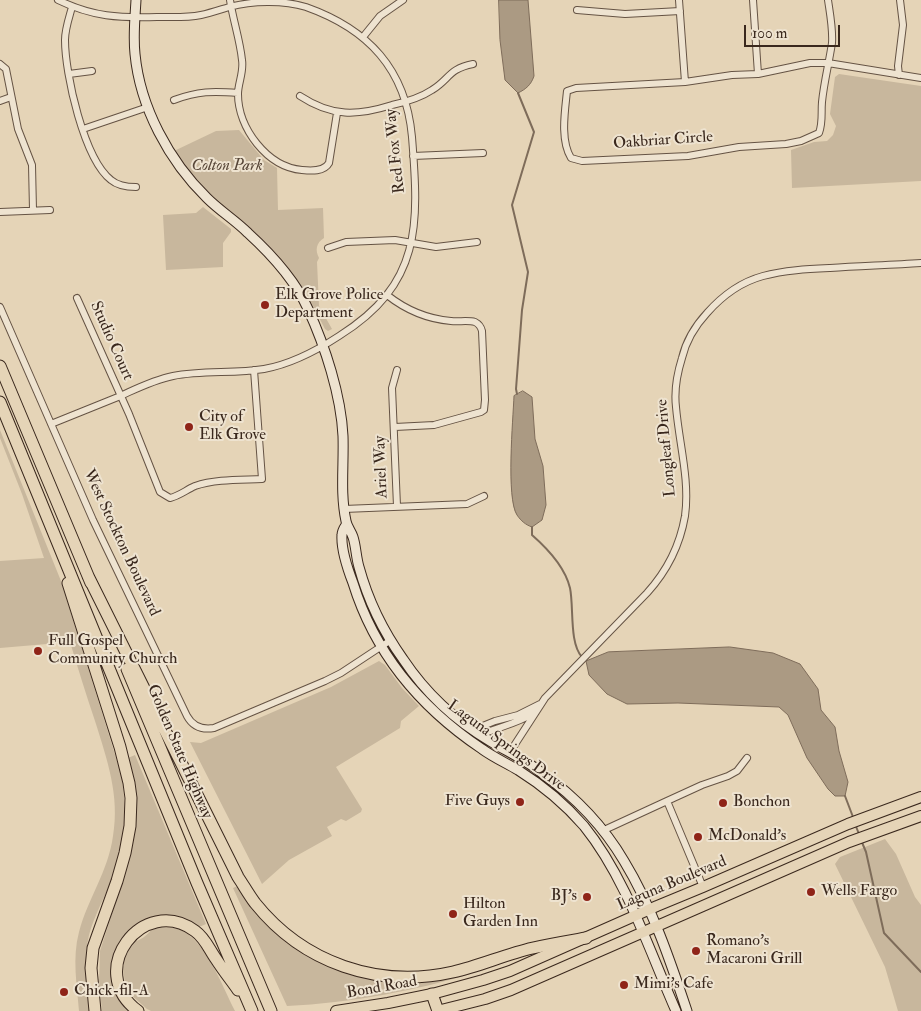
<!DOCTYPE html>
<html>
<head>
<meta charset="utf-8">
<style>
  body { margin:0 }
  #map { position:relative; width:921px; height:1011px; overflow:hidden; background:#e5d4b7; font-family:"IM FELL Double Pica",serif }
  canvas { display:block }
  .scale { position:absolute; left:744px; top:25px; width:96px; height:22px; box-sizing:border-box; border:2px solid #3a281d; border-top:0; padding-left:6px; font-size:15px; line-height:18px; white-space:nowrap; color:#3a281d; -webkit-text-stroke:4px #eee3d0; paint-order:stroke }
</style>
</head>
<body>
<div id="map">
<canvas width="921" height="1011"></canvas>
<div class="scale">100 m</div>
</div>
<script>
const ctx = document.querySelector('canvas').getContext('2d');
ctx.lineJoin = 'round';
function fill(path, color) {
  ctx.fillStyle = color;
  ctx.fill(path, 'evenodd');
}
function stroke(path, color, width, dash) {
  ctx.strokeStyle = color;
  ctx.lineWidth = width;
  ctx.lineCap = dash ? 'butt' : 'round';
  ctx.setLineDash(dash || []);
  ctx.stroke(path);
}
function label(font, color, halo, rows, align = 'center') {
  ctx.font = font + ' "IM FELL Double Pica",serif';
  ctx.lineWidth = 4;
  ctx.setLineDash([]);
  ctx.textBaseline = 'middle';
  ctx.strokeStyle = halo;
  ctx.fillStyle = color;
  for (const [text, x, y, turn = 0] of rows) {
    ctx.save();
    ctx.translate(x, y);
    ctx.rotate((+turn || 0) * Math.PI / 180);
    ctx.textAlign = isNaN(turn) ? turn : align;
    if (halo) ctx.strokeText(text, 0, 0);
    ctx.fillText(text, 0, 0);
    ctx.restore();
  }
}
fill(new Path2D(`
  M 839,74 L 921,86 L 921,181 L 792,188 L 791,150 L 814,142 L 827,141 L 833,135 L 836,126 L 830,114 L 835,77 Z
  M 239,130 L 264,160 L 277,168 L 278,210 L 323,208 L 324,238 C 316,243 315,250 319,258 L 317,262 L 319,306 L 332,329 L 328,331 L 325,329 L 305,291 L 283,264 L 264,241 L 206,190 L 187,171 L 174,151 L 216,131 Z
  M 203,207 L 231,229 L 231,232 L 223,243 L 223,267 L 166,270 L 163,215 L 196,213 Z
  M 0,430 L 61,581 L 122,777 C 127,812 125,846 112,878 C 105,897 94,916 89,935 C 83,960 87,986 89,1011 L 79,1011 C 77,985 72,958 79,932 C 88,898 108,872 113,836 C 120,796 107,759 95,721 C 86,695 78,668 70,642 L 0,648 L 0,561 L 44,558 L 22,494 L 0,438 Z
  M 379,661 L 385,665 L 402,688 L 419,706 L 401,721 L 400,728 L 336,767 L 362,809 L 361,812 L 346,821 L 341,819 L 327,827 L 332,836 L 289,860 L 262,884 L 190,742 L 201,743 L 331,687 Z
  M 135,755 L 206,924 L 199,927 C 133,887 81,972 131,1011 L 102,1011 L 99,981 L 100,951 L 125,873 L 128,758 Z
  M 885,839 L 896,854 L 915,897 L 921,905 L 921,1011 L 898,1011 L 885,967 L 835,864 L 840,857 Z
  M 240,885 L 255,908 L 350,974 L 378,980 L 408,982 L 476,969 L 477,972 C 415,991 351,1003 287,1006 L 233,888 Z
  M 160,927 C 166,928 174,927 179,929 C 206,940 222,986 235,1011 L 151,1011 L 147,1009 L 130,994 L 125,984 L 123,967 L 126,952 L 131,943 C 139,941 149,935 152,928 Z`), '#c8b79d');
const water = new Path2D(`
  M 499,0 L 528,0 L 534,76 C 531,85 526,89 518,93 L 505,80 L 500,40 Z
  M 523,391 L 532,397 L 535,439 L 543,466 L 546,505 L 542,520 L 532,527 C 526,525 521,521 517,515 C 506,498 513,420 514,396 Z
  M 730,647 L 773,653 L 800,664 L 818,689 L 821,710 L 835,727 L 839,751 L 848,782 L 845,796 L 835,796 L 828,789 L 807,758 L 788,715 L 779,707 L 678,703 L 627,704 L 607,694 L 589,675 L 586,661 L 608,652 Z`);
fill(water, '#ab9a83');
stroke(water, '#7e6c5a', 1);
stroke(new Path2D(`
  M 517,394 L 516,389 L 522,310 L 528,272 L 512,205 L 534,132 L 518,93
  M 532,527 L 532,535 C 548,549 565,567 570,588 C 574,607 569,643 582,657
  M 845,796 L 853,817
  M 855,824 L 859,834
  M 861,840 L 866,852 L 884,933 L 921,972`), '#7e6c5a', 2);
const street = new Path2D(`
  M 230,0 C 233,20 240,40 242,60 C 244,72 238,83 238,94 C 238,128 267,167 302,170 C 311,171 324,172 329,163 L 337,113
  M 679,0 L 685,82
  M 753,0 L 758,74
  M 828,0 C 830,14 833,29 832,43 C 829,63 824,82 822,102 C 821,113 823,122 819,133 L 801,141 L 786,144 L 739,147 L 688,156 L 582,161 L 571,158 C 560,140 565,111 567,91 L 576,88 L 685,82 L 732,75 L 758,74 L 810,63 L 828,63 L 921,78
  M 72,7 C 69,18 65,29 65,40 C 65,74 84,159 111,180 C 118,186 126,187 136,187
  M 577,10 L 625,14 L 680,11
  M 363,37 L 380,16 L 403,0
  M 0,64 L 6,69 L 18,129 L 32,165 L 33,210
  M 69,74 L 92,71
  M 899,75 L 898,66 L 903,25 L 900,0
  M 300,96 C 332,117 357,116 392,105 C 406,102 420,98 432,90 C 450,79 448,69 473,64
  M 174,100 C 198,91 213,91 238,93
  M 0,101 L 11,97
  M 83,129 L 148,107
  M 413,156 L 483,153
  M 0,212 L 50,210
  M 328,248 L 346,242 L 395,240 L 436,247 L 477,242
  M 387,295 C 406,310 427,319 451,321 C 458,322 468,320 475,322 C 479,324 481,327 482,331 L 485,400 L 484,410 L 481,412 L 434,425 L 395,427
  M 77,298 L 129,414 L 160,492 L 170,498 C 179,496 186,490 195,486 C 216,479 240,480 262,479 L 254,370
  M 0,307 L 93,520 L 187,716 C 193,727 202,730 214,728 L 325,681 L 341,673 L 391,640
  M 397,370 L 392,388 L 397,506
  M 51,424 C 73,415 96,406 118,397 C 136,389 153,380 173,376 C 203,370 234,374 264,369 C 292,364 316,351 339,336 C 422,284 419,225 412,137 C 406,69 368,29 306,7 C 283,0 252,1 229,7 C 219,10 210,13 201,15 C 186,18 172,17 157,17 C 119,18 93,17 58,0
  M 344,509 L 467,504 L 484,496
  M 473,730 L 495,721 L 518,715 L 540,704
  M 480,735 C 498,727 517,724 534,713
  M 510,752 L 545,698 L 647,593 C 667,571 680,545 685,516 C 690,480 679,443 676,407 C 674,390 677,374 682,358 C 686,341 695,326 707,313 C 722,296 741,282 763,276 C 785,270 808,269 830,268 C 861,266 891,265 921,263
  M 667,801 L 702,785 L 728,776 L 737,771 L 747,758
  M 602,831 L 667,801 L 703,887`);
const secondary = new Path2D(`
  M 136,0 C 135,18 133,36 135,54 C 140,107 169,161 207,198 C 220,211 235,220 248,233 C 271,254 295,280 308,309 C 325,346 341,395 343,436 C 344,465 340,493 346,521 C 347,527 351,531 353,537 C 356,546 356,557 359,567 C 368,600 383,631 403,659 C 425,692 456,721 490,741 C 508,752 526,760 542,773 C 574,796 604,827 624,861 C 652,907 670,960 687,1011
  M 346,525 C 344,528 342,532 342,535 C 341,549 348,570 353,583 C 375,654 421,708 482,749 C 493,757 506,763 518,770 C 542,785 565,804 584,826 C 626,878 649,950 676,1011`);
const primary = new Path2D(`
  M 336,1011 L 388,1003 L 432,994 L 483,980 L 510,971 L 657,906 L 703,887 L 848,824 L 921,797
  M 437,1011 L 485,999 L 511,990 L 849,842 L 921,816`);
const highway = new Path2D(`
  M 0,366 L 91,583
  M 0,402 L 197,883 L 252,1011
  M 88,576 L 238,877 C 244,886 249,895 255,903 C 303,963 378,989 453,972 C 480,966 506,954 533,948 C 551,944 569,941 586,938
  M 68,583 L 120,747 L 129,783 L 131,798 L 130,826 L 125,853 L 117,881 L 93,948 L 91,968 L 95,1011
  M 127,669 L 271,1011
  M 432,994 L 438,1011
  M 138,1011 C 84,971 143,893 195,931 C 205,938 209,949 216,959 C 223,970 231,980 238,990`);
stroke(street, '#655344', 8);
stroke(secondary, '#3a281d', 11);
stroke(primary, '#3a281d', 12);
stroke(highway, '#3a281d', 13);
stroke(street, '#eee3d0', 6);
stroke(secondary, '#eee3d0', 9);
stroke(primary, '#e5d4b7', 10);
stroke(highway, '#e5d4b7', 11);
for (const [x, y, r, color] of [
  [265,305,5,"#8f2418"],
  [189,427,5,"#8f2418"],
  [38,651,5,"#8f2418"],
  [520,802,5,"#8f2418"],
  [723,803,5,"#8f2418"],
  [698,837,5,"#8f2418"],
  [811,892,5,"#8f2418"],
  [587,897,5,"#8f2418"],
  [453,914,5,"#8f2418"],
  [696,951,5,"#8f2418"],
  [624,985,5,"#8f2418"],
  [64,992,5,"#8f2418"]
]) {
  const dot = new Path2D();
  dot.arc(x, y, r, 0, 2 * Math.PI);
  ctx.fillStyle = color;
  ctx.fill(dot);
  stroke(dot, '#eee3d0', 2);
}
label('16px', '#3a281d', '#eee3d0', [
  ["Oakbriar Circle",663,141,-4],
  ["Red Fox Way",396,151,-96],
  ["Studio Court",111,341,66],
  ["Longleaf Drive",667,448,-95],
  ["Ariel Way",382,467,-92],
  ["West Stockton Boulevard",121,543,65],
  ["Laguna Springs Drive",506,746,36],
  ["Golden State Highway",179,752,67],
  ["Laguna Boulevard",672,884,-23],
  ["Bond Road",382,988,-10]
]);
label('italic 16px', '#564537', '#eee3d0', [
  ["Colton Park",227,167]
]);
label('16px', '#3a281d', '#eee3d0', [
  ["Elk Grove Police",275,296],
  ["Department",275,314],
  ["City of",199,418],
  ["Elk Grove",199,436],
  ["Full Gospel",48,642],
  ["Community Church",48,660],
  ["Five Guys",510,802,"right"],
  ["Bonchon",733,803],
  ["McDonald's",708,837],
  ["Wells Fargo",821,892],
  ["BJ's",577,897,"right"],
  ["Hilton",463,905],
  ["Garden Inn",463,923],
  ["Romano's",706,942],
  ["Macaroni Grill",706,960],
  ["Mimi's Cafe",634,985],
  ["Chick-fil-A",74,992]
], 'left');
</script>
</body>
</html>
